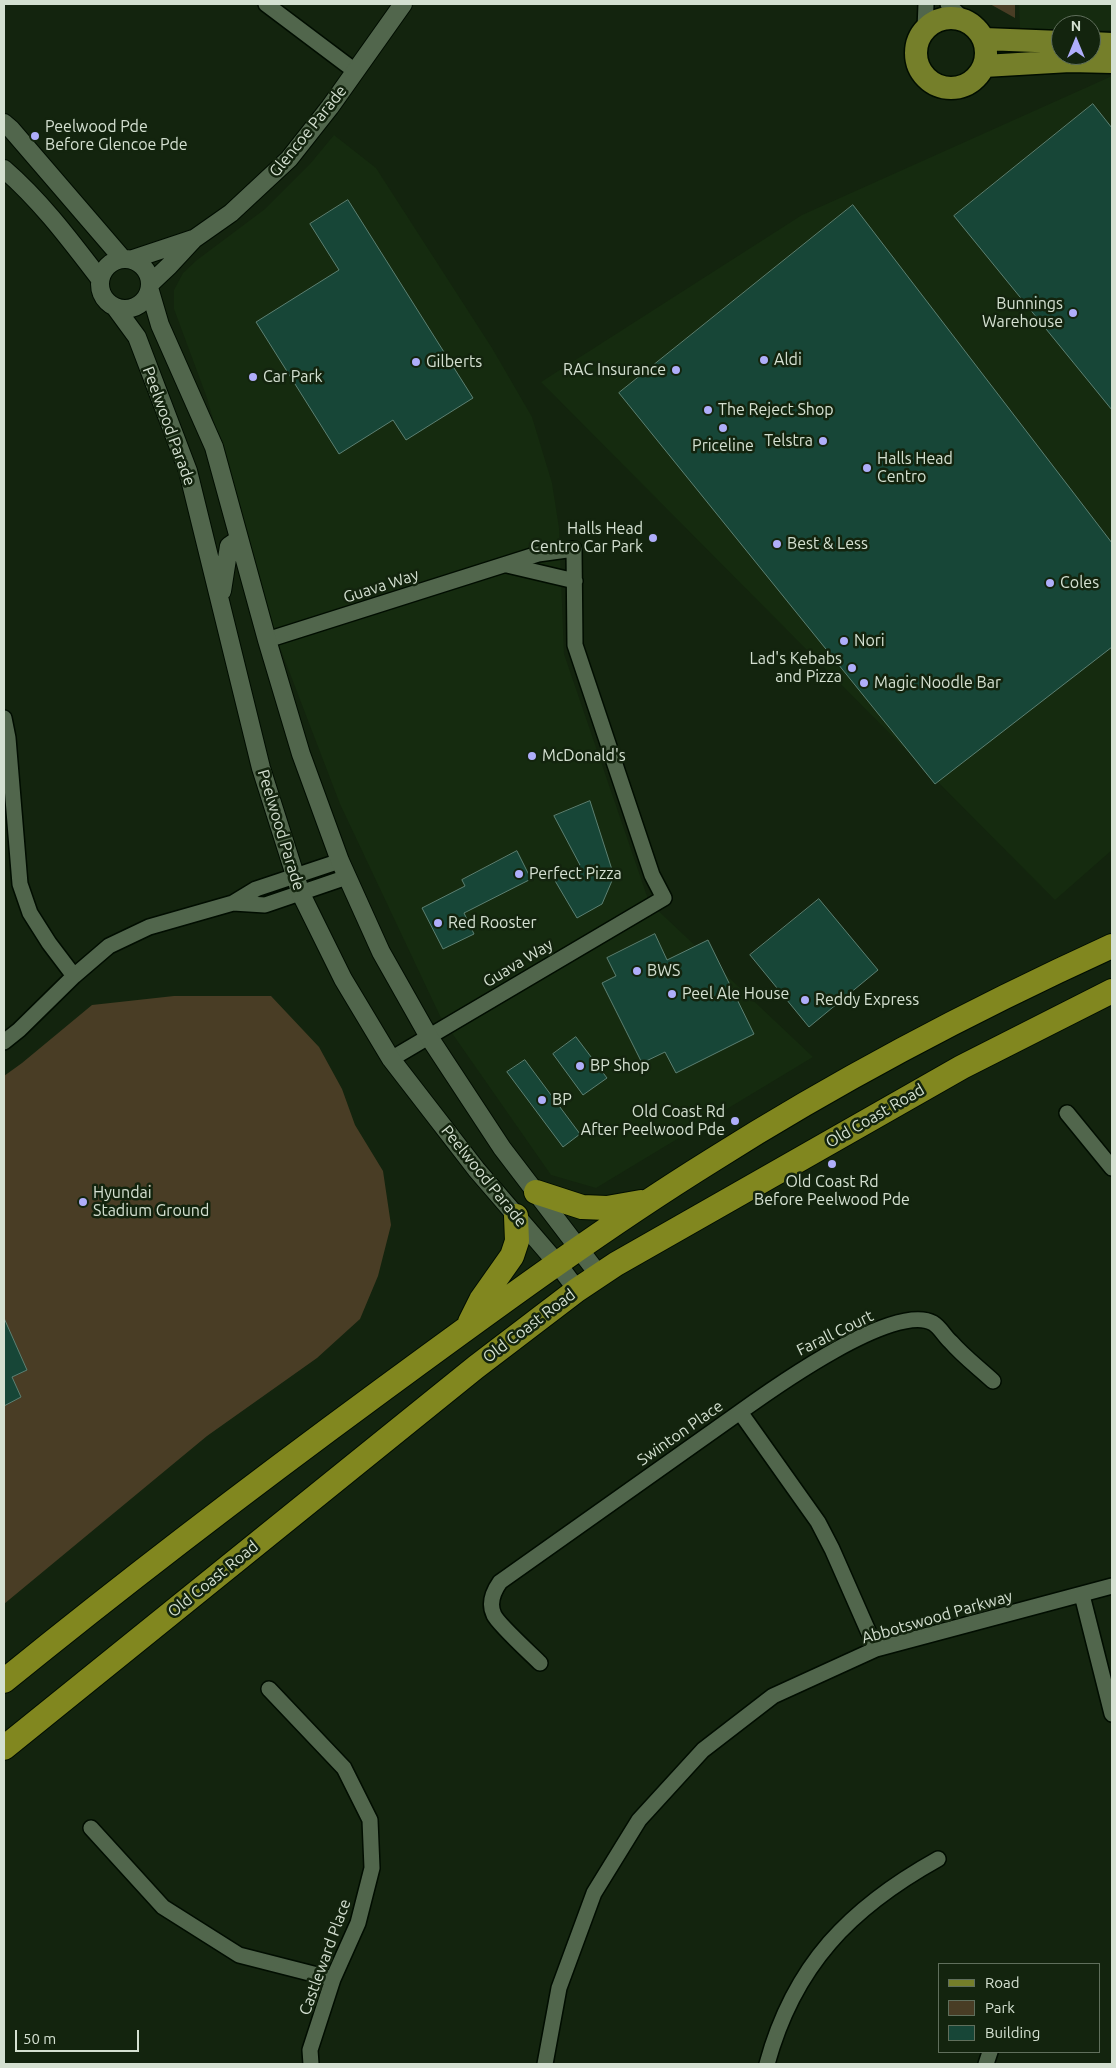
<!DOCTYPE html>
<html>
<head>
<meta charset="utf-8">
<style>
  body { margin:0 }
  #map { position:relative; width:1116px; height:2068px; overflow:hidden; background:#13240e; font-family:Ubuntu,sans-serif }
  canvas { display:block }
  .frame { position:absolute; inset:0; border:5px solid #d4e0d1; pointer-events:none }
  .legend { position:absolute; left:938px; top:1963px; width:162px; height:90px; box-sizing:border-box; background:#13240e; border:1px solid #606f5c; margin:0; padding:6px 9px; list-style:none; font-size:15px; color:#d4e0d1 }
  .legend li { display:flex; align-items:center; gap:10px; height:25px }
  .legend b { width:25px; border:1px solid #606f5c }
  .north { position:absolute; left:1051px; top:15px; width:50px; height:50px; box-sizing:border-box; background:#13240e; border:1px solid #606f5c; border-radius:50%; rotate:0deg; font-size:14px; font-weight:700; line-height:20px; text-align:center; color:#d4e0d1 }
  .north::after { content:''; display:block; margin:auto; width:18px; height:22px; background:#afaefa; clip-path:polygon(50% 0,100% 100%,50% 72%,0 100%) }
  .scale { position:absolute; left:15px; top:2030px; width:124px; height:22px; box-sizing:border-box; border:2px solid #d4e0d1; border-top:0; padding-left:6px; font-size:15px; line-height:18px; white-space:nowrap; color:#d4e0d1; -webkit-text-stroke:4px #13240e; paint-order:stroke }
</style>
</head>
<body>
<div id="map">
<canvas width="1116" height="2068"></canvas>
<div class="frame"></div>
<ul class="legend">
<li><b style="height:6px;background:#757f2a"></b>Road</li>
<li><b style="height:14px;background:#493d25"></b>Park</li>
<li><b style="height:14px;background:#174637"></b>Building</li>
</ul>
<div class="north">N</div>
<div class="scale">50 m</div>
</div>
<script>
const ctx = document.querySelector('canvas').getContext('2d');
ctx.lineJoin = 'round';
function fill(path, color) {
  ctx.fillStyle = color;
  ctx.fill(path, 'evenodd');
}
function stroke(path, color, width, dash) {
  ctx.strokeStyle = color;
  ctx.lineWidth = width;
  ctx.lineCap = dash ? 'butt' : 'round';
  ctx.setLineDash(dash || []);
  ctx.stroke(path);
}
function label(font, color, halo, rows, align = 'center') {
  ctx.font = font + ' Ubuntu,sans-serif';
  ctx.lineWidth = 5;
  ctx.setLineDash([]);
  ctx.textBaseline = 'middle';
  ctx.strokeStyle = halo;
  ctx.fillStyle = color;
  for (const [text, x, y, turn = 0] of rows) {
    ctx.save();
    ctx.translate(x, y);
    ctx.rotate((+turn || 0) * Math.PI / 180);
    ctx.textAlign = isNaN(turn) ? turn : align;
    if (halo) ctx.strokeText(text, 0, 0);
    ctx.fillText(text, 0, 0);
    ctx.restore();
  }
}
fill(new Path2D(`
  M 1019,4 L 1112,4 L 1112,30 L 1091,30 L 1091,25 L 1061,25 L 1061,29 L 1020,29 Z
  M 1112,76 L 1112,850 L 1055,900 L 541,382 L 802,215 Z
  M 334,135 L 376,168 L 492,348 L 532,417 L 552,483 L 559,528 L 564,654 L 649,902 L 813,1057 L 596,1188 L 551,1175 L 440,1016 L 340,804 L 271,624 L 207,398 L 174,309 L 174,290 L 183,273 L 197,260 L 265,209 L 310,164 Z`), '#152b0f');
fill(new Path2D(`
  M 990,4 L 1015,4 L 1015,18 Z
  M 174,996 L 271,996 L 319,1047 L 342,1089 L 355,1125 L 383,1171 L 391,1225 L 378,1276 L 360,1319 L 317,1358 L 207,1436 L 4,1604 L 4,1076 L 22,1063 L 92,1005 Z`), '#493d25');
const building = new Path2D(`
  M 1093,104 L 1112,128 L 1112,410 L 954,216 Z
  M 348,200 L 473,398 L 406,440 L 393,420 L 339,454 L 256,322 L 339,270 L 310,224 Z
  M 853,205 L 1112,543 L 1112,647 L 935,784 L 619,393 Z
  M 590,801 L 614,876 L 602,904 L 577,918 L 554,879 L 580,865 L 554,816 Z
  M 517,851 L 531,879 L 464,913 L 474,934 L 443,949 L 422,908 L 465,886 L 462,880 Z
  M 819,899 L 878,970 L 809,1027 L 750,955 Z
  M 655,934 L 667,960 L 708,940 L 754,1034 L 676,1073 L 665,1052 L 642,1063 L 602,983 L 616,976 L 607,958 Z
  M 576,1037 L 607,1078 L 583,1095 L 553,1054 Z
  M 525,1060 L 580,1134 L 563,1147 L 507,1072 Z
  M 4,1318 L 27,1370 L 12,1377 L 21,1397 L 4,1406 Z`);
fill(building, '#174637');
stroke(building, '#5c8072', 1);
const minor = new Path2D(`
  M 266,4 L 355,71
  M 948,4 L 964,20
  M 925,29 L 926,4
  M 507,565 L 575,581
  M 267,640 L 538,554 L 574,549 L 575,645 L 652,875 L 664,898 L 391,1059
  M 4,718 L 8,738 L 20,884 L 30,913 L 49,943 L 74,976
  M 233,903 L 265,905 L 347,877
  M 4,1042 L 19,1030 L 74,976 L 109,946 L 149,927 L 233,903 L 256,889 L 340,861
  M 1067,1113 L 1112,1168
  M 740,1412 C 772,1389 895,1301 933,1323 C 940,1327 945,1337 951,1342 C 963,1356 979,1368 993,1381
  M 1082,1595 L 1112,1714
  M 540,1663 C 531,1654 498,1624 494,1615 C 488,1603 493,1592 500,1582 L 740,1412 L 818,1522 L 832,1549 L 876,1649
  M 269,1689 L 344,1768 L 370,1820 L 372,1868 L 358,1923 L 333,1979 L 310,2050 L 311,2064
  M 91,1828 L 163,1907 L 239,1955 L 333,1979
  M 545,2064 L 559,1988 L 594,1893 L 639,1820 L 703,1750 L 773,1696 L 876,1649 L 1112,1586
  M 767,2064 C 794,1965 850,1908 938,1859
  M 986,2064 L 990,2052`);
const tertiary = new Path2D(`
  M 4,123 L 11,129 L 122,258
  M 4,169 C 41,201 70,240 100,279
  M100 284a25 25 0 1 1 50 0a25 25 0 1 1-50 0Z
  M 133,259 L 193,239
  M 151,283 L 169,266 L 194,239 L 231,213 L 289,159 L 330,107 L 403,4
  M 150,291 L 160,325 L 214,447 L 267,640 L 301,754 L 340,861 L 381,952 L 429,1037 L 502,1148 L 599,1275
  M 115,307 L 137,337 L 188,471 L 261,768 L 301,894 L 343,979 L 391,1059 L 476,1169 L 557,1263 L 577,1290
  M 222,591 L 229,546 L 239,539`);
const primary = new Path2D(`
  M916 53a35 35 0 1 1 70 0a35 35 0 1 1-70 0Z
  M 984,39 L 1061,42
  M 1091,43 L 1112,44
  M 984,66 L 1070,61 L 1112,62`);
const trunk = new Path2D(`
  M 536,1192 L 582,1207 L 607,1208 L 641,1202
  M 470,1322 L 481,1300 L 512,1256 L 517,1241 L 516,1216
  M 4,1681 C 127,1581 253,1485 381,1391 C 489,1312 597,1232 711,1161 C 839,1080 974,1009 1112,946
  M 4,1748 L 476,1367 L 577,1290 L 616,1264 L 962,1067 L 1112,991`);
stroke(minor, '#010d00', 18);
stroke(tertiary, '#010d00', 20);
stroke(primary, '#010d00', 25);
stroke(trunk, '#010d00', 26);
stroke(minor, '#51664c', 15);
stroke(tertiary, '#51664c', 18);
stroke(primary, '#757f2a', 22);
stroke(trunk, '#81871f', 24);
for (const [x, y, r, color] of [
  [35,136,5,"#afaefa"],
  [1073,313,5,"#afaefa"],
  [764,360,5,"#afaefa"],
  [416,362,5,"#afaefa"],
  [676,370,5,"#afaefa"],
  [253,377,5,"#afaefa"],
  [708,410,5,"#afaefa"],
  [723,428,5,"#afaefa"],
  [823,441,5,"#afaefa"],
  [867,468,5,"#afaefa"],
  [653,538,5,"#afaefa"],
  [777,544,5,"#afaefa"],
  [1050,583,5,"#afaefa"],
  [844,641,5,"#afaefa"],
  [852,668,5,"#afaefa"],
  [864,683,5,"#afaefa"],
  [532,756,5,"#afaefa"],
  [519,874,5,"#afaefa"],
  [438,923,5,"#afaefa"],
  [637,971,5,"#afaefa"],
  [672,994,5,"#afaefa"],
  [805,1000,5,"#afaefa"],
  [580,1066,5,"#afaefa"],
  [542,1100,5,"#afaefa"],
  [735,1121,5,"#afaefa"],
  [832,1164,5,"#afaefa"],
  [83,1202,5,"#afaefa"]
]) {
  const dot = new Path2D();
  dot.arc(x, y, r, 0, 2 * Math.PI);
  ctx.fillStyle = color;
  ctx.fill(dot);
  stroke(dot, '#13240e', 2);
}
label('16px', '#d4e0d1', '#13240e', [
  ["Peelwood Pde",45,127],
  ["Before Glencoe Pde",45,145],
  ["Bunnings",1063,304,"right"],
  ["Warehouse",1063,322,"right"],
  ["Aldi",774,360],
  ["Gilberts",426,362],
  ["RAC Insurance",666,370,"right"],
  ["Car Park",263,377],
  ["The Reject Shop",718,410],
  ["Telstra",813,441,"right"],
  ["Priceline",723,446,"center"],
  ["Halls Head",877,459],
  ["Centro",877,477],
  ["Halls Head",643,529,"right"],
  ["Centro Car Park",643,547,"right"],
  ["Best & Less",787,544],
  ["Coles",1060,583],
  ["Nori",854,641],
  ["Lad's Kebabs",842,659,"right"],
  ["and Pizza",842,677,"right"],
  ["Magic Noodle Bar",874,683],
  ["McDonald's",542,756],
  ["Perfect Pizza",529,874],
  ["Red Rooster",448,923],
  ["BWS",647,971],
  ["Peel Ale House",682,994],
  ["Reddy Express",815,1000],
  ["BP Shop",590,1066],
  ["BP",552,1100],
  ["Old Coast Rd",725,1112,"right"],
  ["After Peelwood Pde",725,1130,"right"],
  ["Old Coast Rd",832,1182,"center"],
  ["Before Peelwood Pde",832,1200,"center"],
  ["Hyundai",93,1193],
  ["Stadium Ground",93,1211]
], 'left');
label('16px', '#d4e0d1', '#13240e', [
  ["Glencoe Parade",308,131,-51],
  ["Peelwood Parade",169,426,70],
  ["Guava Way",381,586,-18],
  ["Peelwood Parade",281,830,73],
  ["Guava Way",518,963,-31],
  ["Old Coast Road",875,1116,-30],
  ["Peelwood Parade",484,1176,51],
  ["Old Coast Road",529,1326,-37],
  ["Farall Court",835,1333,-26],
  ["Swinton Place",680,1433,-35],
  ["Old Coast Road",213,1579,-39],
  ["Abbotswood Parkway",937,1617,-16],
  ["Castleward Place",325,1957,-70]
]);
</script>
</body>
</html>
